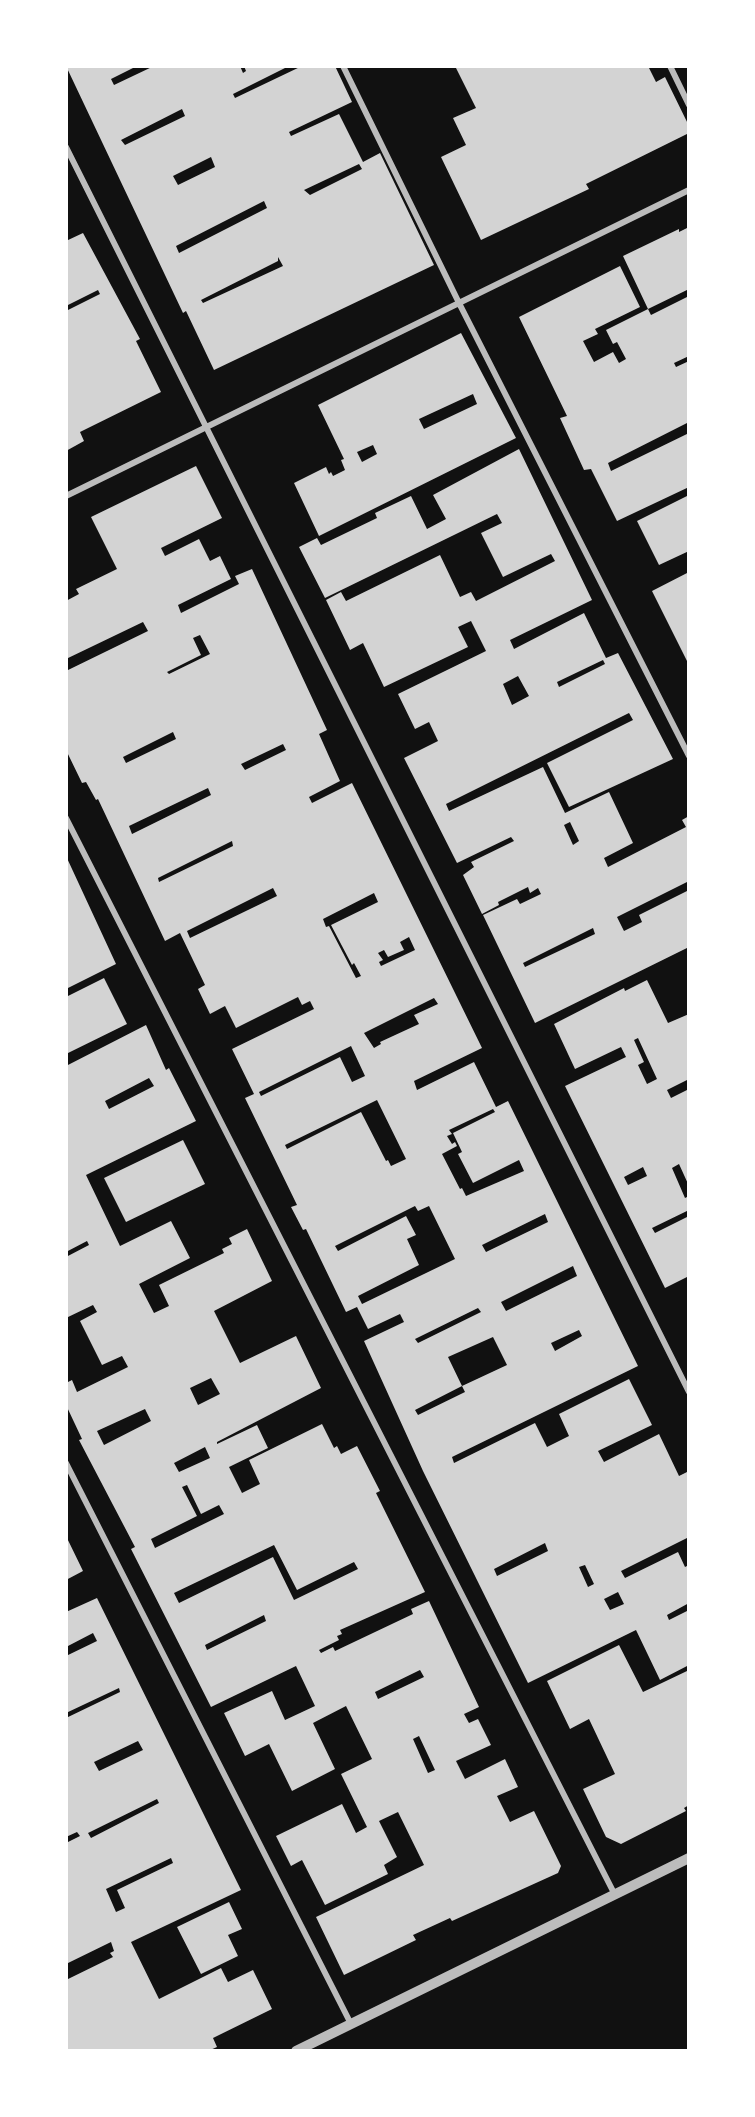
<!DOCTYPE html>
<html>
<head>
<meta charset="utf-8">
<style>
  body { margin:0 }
  #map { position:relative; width:755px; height:2117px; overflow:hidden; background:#111; font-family:"DejaVu Sans",sans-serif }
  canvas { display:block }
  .frame { position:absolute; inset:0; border:68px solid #fff; pointer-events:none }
</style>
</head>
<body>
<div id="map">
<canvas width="755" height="2117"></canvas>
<div class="frame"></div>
</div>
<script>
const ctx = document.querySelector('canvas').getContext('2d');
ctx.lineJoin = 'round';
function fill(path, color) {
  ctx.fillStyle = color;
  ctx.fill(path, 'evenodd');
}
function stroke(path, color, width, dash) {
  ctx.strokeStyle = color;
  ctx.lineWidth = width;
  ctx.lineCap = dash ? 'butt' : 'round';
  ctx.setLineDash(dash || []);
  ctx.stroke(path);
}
fill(new Path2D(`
  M 66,66 L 137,66 L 111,79 L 114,85 L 154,66 L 240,66 L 243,73 L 246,71 L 244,66 L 289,66 L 233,94 L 235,98 L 302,66 L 335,66 L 352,102 L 289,132 L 291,136 L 339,114 L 363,162 L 380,153 L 434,265 L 214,370 L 186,311 L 183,313 ZM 182,109 L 185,116 L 125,145 L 121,140 ZM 211,157 L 215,167 L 178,185 L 173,176 ZM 359,164 L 362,169 L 310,195 L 304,190 ZM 264,201 L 267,208 L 179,253 L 176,246 ZM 278,257 L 283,266 L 203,303 L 201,300 L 278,261 Z
  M 455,66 L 648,66 L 656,82 L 665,77 L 689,126 L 689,133 L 586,184 L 589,189 L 481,240 L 441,157 L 466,145 L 453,118 L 476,108 Z
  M 689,227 L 689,289 L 648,309 L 651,315 L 689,296 L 689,356 L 674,363 L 676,367 L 689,361 L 689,422 L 608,463 L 611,471 L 689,433 L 689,487 L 617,521 L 591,469 L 584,470 L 560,418 L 567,416 L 519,317 L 620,266 L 640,307 L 595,329 L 598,334 L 583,341 L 594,362 L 613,352 L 619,363 L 626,359 L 617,342 L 613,344 L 606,330 L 648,309 L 623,256 L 679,229 L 679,232 Z
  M 83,233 L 140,339 L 136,341 L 161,392 L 80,432 L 84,441 L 66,451 L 66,311 L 100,294 L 98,290 L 66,306 L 66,241 Z
  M 461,333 L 516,438 L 319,536 L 294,483 L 326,467 L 329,474 L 331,472 L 333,476 L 345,470 L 341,460 L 344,459 L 318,405 ZM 473,394 L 477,404 L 424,429 L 419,419 ZM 373,445 L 377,454 L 362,462 L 357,452 Z
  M 519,449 L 592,600 L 510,640 L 514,649 L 584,613 L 606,658 L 618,653 L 673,759 L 569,807 L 547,763 L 633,720 L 629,713 L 446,804 L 449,811 L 543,767 L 565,813 L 609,792 L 633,843 L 604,858 L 608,867 L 686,827 L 682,820 L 689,816 L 689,881 L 617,917 L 624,931 L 642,922 L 639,915 L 689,890 L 689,947 L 535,1023 L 483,915 L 517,899 L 520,904 L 541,894 L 538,888 L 530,893 L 528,887 L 498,902 L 499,905 L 482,914 L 463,875 L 474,867 L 471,862 L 514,841 L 511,837 L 457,863 L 404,758 L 438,741 L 429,722 L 415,729 L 398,694 L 486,651 L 471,621 L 458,627 L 468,647 L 384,687 L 363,643 L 350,650 L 326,600 L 341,592 L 346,601 L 440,555 L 460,597 L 471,592 L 476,601 L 555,561 L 551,554 L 503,577 L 481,533 L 502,523 L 497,514 L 325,598 L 299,547 L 317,538 L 321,545 L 377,518 L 375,513 L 411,496 L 427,529 L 446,519 L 433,495 ZM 603,660 L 605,664 L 559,687 L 557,682 ZM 518,676 L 529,696 L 512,705 L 503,684 ZM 570,822 L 579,841 L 573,845 L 564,825 ZM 593,928 L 595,934 L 525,967 L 523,963 Z
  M 196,466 L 222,518 L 161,548 L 165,556 L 199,539 L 210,561 L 220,556 L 231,579 L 178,605 L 181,613 L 239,584 L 235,576 L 252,569 L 327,730 L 319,734 L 340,781 L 309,797 L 312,803 L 352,783 L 482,1048 L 414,1081 L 417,1090 L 474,1062 L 496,1107 L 508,1101 L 638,1366 L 452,1457 L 454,1463 L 535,1423 L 547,1447 L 569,1436 L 559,1414 L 629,1379 L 652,1425 L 598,1451 L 604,1462 L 659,1434 L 679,1476 L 689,1471 L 689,1537 L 621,1571 L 625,1578 L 678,1552 L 685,1567 L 689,1565 L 689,1603 L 667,1615 L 669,1620 L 689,1610 L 689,1665 L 660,1680 L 636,1630 L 528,1683 L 423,1471 L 364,1341 L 404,1322 L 400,1314 L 368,1329 L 357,1307 L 346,1312 L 306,1229 L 303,1230 L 291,1207 L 297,1205 L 245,1098 L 254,1094 L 232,1049 L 314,1009 L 310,1001 L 302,1005 L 298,997 L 236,1028 L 225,1006 L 210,1014 L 198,989 L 205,985 L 180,933 L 165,941 L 98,799 L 96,800 L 86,782 L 82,783 L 66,750 L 66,671 L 148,631 L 143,622 L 66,659 L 66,601 L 79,594 L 76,589 L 117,569 L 91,517 ZM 200,635 L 210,654 L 169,674 L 167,672 L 201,655 L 193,638 ZM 173,732 L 176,739 L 126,763 L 123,757 ZM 283,744 L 286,750 L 245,770 L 241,764 ZM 208,788 L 211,795 L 132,834 L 129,826 ZM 232,841 L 233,846 L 159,882 L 158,878 ZM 273,888 L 277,896 L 190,938 L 187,931 ZM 374,893 L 378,902 L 331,925 L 352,965 L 354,963 L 361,976 L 356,978 L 329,926 L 326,927 L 323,919 ZM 409,937 L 415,950 L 381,966 L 379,962 L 383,960 L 378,953 L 384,950 L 388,957 L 404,950 L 400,942 ZM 434,998 L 438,1004 L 414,1015 L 419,1024 L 380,1042 L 381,1044 L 374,1048 L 364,1033 ZM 351,1046 L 365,1076 L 352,1082 L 340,1057 L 261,1096 L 259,1092 ZM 377,1100 L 406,1159 L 391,1166 L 388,1160 L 386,1161 L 361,1112 L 287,1149 L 285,1145 ZM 493,1109 L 495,1112 L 453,1133 L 462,1152 L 458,1154 L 473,1183 L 519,1160 L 524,1171 L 466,1196 L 462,1188 L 460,1189 L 442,1154 L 457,1146 L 455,1142 L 452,1144 L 447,1136 L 452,1134 L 449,1130 ZM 415,1206 L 418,1211 L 429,1206 L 455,1259 L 362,1304 L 358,1296 L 419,1265 L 407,1239 L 416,1235 L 406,1216 L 338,1251 L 335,1246 ZM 545,1214 L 548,1222 L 486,1252 L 482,1245 ZM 573,1266 L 577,1276 L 506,1311 L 501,1302 ZM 478,1308 L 481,1312 L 418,1343 L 415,1339 ZM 579,1330 L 582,1336 L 555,1351 L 551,1343 ZM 493,1337 L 507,1365 L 462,1386 L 465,1392 L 418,1415 L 415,1410 L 462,1386 L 448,1357 ZM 545,1543 L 548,1551 L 497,1576 L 494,1569 ZM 585,1565 L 594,1584 L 588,1587 L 579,1567 ZM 618,1592 L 624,1604 L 610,1610 L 604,1599 Z
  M 689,495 L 689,551 L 659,565 L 637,521 Z
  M 689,572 L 687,620 L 689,665 L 652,591 Z
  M 66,856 L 116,964 L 66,989 L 67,926 Z
  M 104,978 L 127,1024 L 66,1054 L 66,997 Z
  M 647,980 L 668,1023 L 689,1014 L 689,1079 L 667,1090 L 671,1098 L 687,1090 L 689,1094 L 689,1186 L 679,1164 L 672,1168 L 685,1198 L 689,1196 L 689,1210 L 652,1228 L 655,1233 L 689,1216 L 689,1276 L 665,1288 L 565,1086 L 626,1057 L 621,1047 L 575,1069 L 554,1024 L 624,988 L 625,991 ZM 638,1038 L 657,1079 L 647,1084 L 638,1065 L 644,1062 L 634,1040 ZM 643,1167 L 647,1176 L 628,1185 L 624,1177 Z
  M 146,1025 L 166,1070 L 169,1068 L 196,1121 L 86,1175 L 120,1246 L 171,1221 L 190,1258 L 139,1284 L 154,1313 L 169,1306 L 159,1285 L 224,1253 L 222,1249 L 232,1244 L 229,1238 L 247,1229 L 272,1281 L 214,1311 L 240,1363 L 296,1336 L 321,1388 L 217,1442 L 217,1444 L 257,1425 L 268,1448 L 229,1467 L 242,1493 L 260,1484 L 249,1460 L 322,1424 L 334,1448 L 337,1446 L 341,1454 L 357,1446 L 380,1491 L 376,1493 L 425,1592 L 340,1630 L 342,1634 L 337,1636 L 339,1640 L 319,1650 L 321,1653 L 333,1647 L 335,1651 L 413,1614 L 411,1609 L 429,1601 L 479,1707 L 464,1714 L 469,1723 L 478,1719 L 491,1745 L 456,1761 L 465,1779 L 505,1759 L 518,1787 L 497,1796 L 510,1822 L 534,1811 L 561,1866 L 558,1873 L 452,1921 L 450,1918 L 413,1935 L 416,1940 L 344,1975 L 316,1917 L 424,1865 L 398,1812 L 379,1821 L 397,1857 L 384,1865 L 388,1874 L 325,1905 L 302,1860 L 291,1866 L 276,1836 L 342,1804 L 356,1833 L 367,1827 L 341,1774 L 372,1759 L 346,1706 L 313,1723 L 335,1769 L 292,1791 L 269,1744 L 245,1756 L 224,1713 L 272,1691 L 285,1720 L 315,1706 L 296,1666 L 211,1707 L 131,1549 L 135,1547 L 79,1440 L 82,1439 L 66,1405 L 66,1383 L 72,1380 L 77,1392 L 128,1367 L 122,1356 L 102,1365 L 80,1321 L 97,1312 L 93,1305 L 66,1318 L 66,1257 L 89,1245 L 87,1241 L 66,1252 L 66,1066 ZM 149,1078 L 154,1086 L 109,1109 L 105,1101 ZM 211,1378 L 220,1394 L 198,1405 L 190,1388 ZM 145,1409 L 151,1421 L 104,1445 L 97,1431 ZM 205,1447 L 210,1458 L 179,1472 L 174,1463 ZM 187,1485 L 201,1514 L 219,1505 L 224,1514 L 155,1548 L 151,1539 L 197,1516 L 182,1487 ZM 274,1545 L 297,1590 L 354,1562 L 358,1569 L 294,1600 L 273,1557 L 179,1603 L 174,1593 ZM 264,1615 L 266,1621 L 207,1650 L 205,1645 ZM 420,1670 L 424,1677 L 378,1699 L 375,1692 ZM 419,1736 L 435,1770 L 428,1773 L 413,1739 Z
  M 183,1140 L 205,1184 L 126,1222 L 104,1178 Z
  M 66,1536 L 83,1571 L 66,1580 Z
  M 97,1598 L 241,1890 L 131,1942 L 159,1999 L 221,1968 L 228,1982 L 253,1970 L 272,2009 L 213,2038 L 217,2047 L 208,2051 L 184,2051 L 183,2049 L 179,2051 L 66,2051 L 66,1980 L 113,1957 L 110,1953 L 114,1951 L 111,1942 L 66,1964 L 66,1843 L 80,1836 L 77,1832 L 66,1837 L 66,1718 L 120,1692 L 119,1688 L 66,1713 L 66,1656 L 97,1641 L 93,1633 L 68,1646 L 66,1612 ZM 138,1741 L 143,1750 L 99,1771 L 94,1762 ZM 157,1799 L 159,1803 L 91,1838 L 88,1833 ZM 171,1858 L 173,1863 L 117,1890 L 125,1908 L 116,1912 L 106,1889 Z
  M 619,1645 L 643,1692 L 687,1671 L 689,1675 L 689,1805 L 684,1808 L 686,1811 L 621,1844 L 606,1837 L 583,1789 L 615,1774 L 589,1719 L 570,1729 L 547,1681 Z
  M 229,1902 L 242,1929 L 228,1935 L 238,1956 L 201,1974 L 177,1927 Z`), '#d3d3d3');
stroke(new Path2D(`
  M 343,66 L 459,303 L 689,756
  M 670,66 L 689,105
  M 66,147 L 689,1392
  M 66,496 L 689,190
  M 66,818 L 615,1895
  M 66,1463 L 351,2024`), '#bcbcbc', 6);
stroke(new Path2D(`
  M 296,2051 L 689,1858`), '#bcbcbc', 10);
</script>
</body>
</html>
